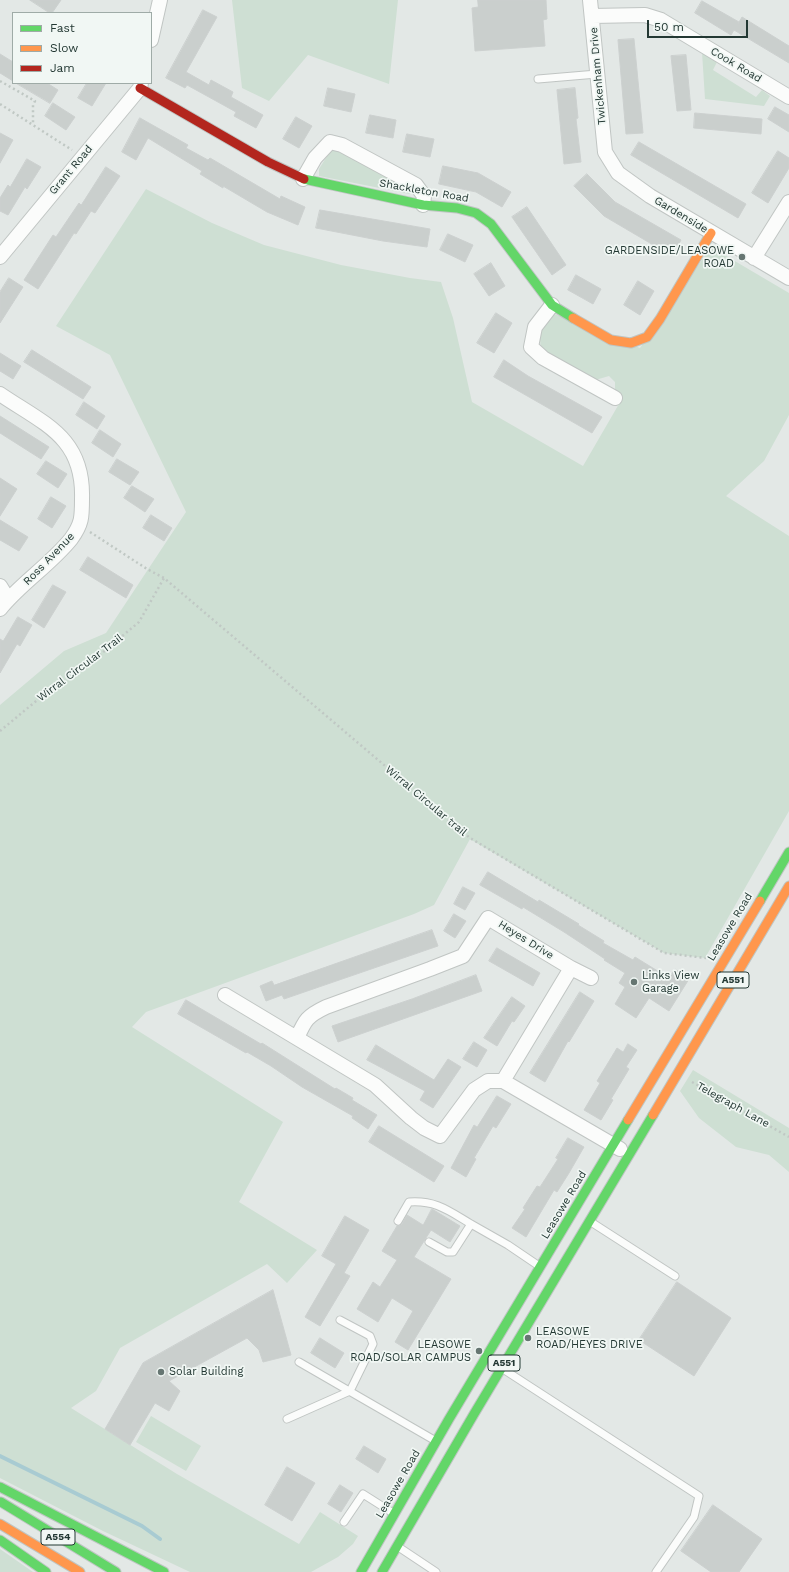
<!DOCTYPE html>
<html>
<head>
<meta charset="utf-8">
<style>
  body { margin:0 }
  #map { position:relative; width:789px; height:1572px; overflow:hidden; background:#e3e8e6; font-family:"Work Sans",sans-serif }
  canvas { display:block }
  .legend { position:absolute; left:12px; top:12px; width:140px; height:72px; box-sizing:border-box; background:#f1f7f4; border:1px solid #9faba7; margin:0; padding:5px 7px; list-style:none; font-size:12px; color:#233833 }
  .legend li { display:flex; align-items:center; gap:8px; height:20px }
  .legend b { width:20px; border:1px solid #9faba7 }
  .scale { position:absolute; left:647px; top:20px; width:101px; height:18px; box-sizing:border-box; border:2px solid #233833; border-top:0; padding-left:5px; font-size:12px; line-height:14px; white-space:nowrap; color:#233833; -webkit-text-stroke:3px #f1f7f4; paint-order:stroke }
</style>
</head>
<body>
<div id="map">
<canvas width="789" height="1572"></canvas>
<ul class="legend">
<li><b style="height:5px;background:#63d668"></b>Fast</li>
<li><b style="height:5px;background:#ff974d"></b>Slow</li>
<li><b style="height:5px;background:#b3261e"></b>Jam</li>
</ul>
<div class="scale">50 m</div>
</div>
<script>
const ctx = document.querySelector('canvas').getContext('2d');
ctx.lineJoin = 'round';
function fill(path, color) {
  ctx.fillStyle = color;
  ctx.fill(path, 'evenodd');
}
function stroke(path, color, width, dash) {
  ctx.strokeStyle = color;
  ctx.lineWidth = width;
  ctx.lineCap = dash ? 'butt' : 'round';
  ctx.setLineDash(dash || []);
  ctx.stroke(path);
}
function label(font, color, halo, rows, align = 'center') {
  ctx.font = font + ' "Work Sans",sans-serif';
  ctx.lineWidth = 3.5;
  ctx.setLineDash([]);
  ctx.textBaseline = 'middle';
  ctx.strokeStyle = halo;
  ctx.fillStyle = color;
  for (const [text, x, y, turn = 0] of rows) {
    ctx.save();
    ctx.translate(x, y);
    ctx.rotate((+turn || 0) * Math.PI / 180);
    ctx.textAlign = isNaN(turn) ? turn : align;
    if (halo) ctx.strokeText(text, 0, 0);
    ctx.fillText(text, 0, 0);
    ctx.restore();
  }
}
fill(new Path2D(`
  M 232,0 L 398,0 L 389,84 L 308,55 L 269,101 L 242,88 Z
  M 702,52 L 717,62 L 713,70 L 756,97 L 762,90 L 770,96 L 764,106 L 705,99 Z
  M 332,148 L 340,150 L 412,187 L 410,194 L 319,176 L 319,169 Z
  M 146,189 L 212,223 L 264,245 L 341,265 L 410,278 L 441,282 L 453,318 L 472,402 L 583,466 L 623,397 L 615,391 L 615,382 L 609,376 L 592,381 L 541,349 L 539,331 L 552,313 L 640,348 L 711,247 L 789,293 L 789,415 L 764,461 L 726,496 L 789,536 L 789,811 L 705,958 L 664,953 L 470,839 L 434,905 L 414,914 L 146,1012 L 132,1027 L 283,1122 L 239,1202 L 317,1250 L 287,1283 L 267,1264 L 120,1348 L 96,1391 L 71,1408 L 177,1474 L 299,1544 L 320,1512 L 358,1536 L 353,1544 L 338,1557 L 311,1572 L 190,1572 L 103,1531 L 0,1478 L 0,705 L 64,651 L 106,633 L 186,512 L 110,355 L 56,326 Z
  M 693,1070 L 789,1128 L 789,1172 L 769,1155 L 736,1147 L 699,1118 L 680,1091 Z
  M 151,1416 L 201,1446 L 186,1471 L 136,1442 Z
  M 0,1549 L 33,1572 L 0,1572 Z`), '#cedfd3');
stroke(new Path2D(`
  M 0,1456 L 142,1526 L 160,1539`), '#a8cbd2', 4);
const building = new Path2D(`
  M 30,0 L 61,0 L 52,13 L 50,13 Z
  M 478,0 L 546,0 L 547,19 L 543,20 L 545,46 L 475,51 L 472,8 L 478,7 Z
  M 702,1 L 739,22 L 738,24 L 742,17 L 789,46 L 789,63 L 734,30 L 731,35 L 695,13 Z
  M 203,10 L 217,17 L 186,72 L 209,85 L 211,80 L 233,92 L 231,97 L 263,115 L 256,128 L 234,116 L 236,112 L 187,85 L 185,88 L 166,78 Z
  M 634,39 L 643,133 L 626,134 L 618,40 Z
  M 0,54 L 13,62 L 13,81 L 0,73 Z
  M 686,55 L 691,110 L 677,111 L 671,56 Z
  M 16,83 L 47,83 L 58,90 L 50,103 Z
  M 87,83 L 106,83 L 92,106 L 78,98 Z
  M 328,88 L 355,94 L 351,112 L 324,106 Z
  M 575,88 L 578,118 L 576,119 L 581,162 L 564,164 L 557,90 Z
  M 53,103 L 75,117 L 66,130 L 45,116 Z
  M 775,107 L 789,115 L 789,132 L 768,119 Z
  M 695,113 L 762,119 L 761,134 L 694,128 Z
  M 370,115 L 396,120 L 393,138 L 366,133 Z
  M 296,117 L 312,126 L 299,148 L 283,139 Z
  M 140,118 L 188,145 L 186,148 L 208,160 L 210,158 L 280,199 L 281,196 L 305,207 L 298,225 L 267,212 L 223,186 L 223,188 L 200,174 L 202,171 L 148,138 L 136,160 L 122,152 Z
  M 0,133 L 13,140 L 0,163 Z
  M 407,134 L 434,139 L 430,157 L 403,152 Z
  M 639,142 L 746,204 L 738,218 L 631,155 Z
  M 778,151 L 789,158 L 789,168 L 768,203 L 752,193 Z
  M 27,159 L 41,167 L 27,189 L 25,187 L 8,215 L 0,211 L 0,198 L 8,185 L 10,187 Z
  M 443,166 L 478,173 L 511,192 L 502,207 L 476,192 L 439,184 Z
  M 106,167 L 120,176 L 95,213 L 91,211 L 76,234 L 74,233 L 38,289 L 24,280 L 53,235 L 56,237 L 79,203 L 81,205 Z
  M 587,174 L 615,202 L 681,240 L 672,256 L 604,216 L 574,186 Z
  M 527,207 L 566,265 L 552,275 L 512,217 Z
  M 320,210 L 430,229 L 427,247 L 383,241 L 316,228 Z
  M 448,234 L 473,245 L 465,262 L 440,250 Z
  M 491,263 L 505,286 L 489,296 L 474,274 Z
  M 576,275 L 601,289 L 593,304 L 568,290 Z
  M 9,278 L 23,287 L 0,323 L 0,292 Z
  M 638,281 L 654,291 L 640,315 L 624,305 Z
  M 496,313 L 512,323 L 494,353 L 477,343 Z
  M 32,350 L 91,387 L 83,399 L 24,362 Z
  M 0,353 L 21,366 L 13,379 L 0,371 Z
  M 504,360 L 528,376 L 602,417 L 592,433 L 494,377 Z
  M 84,402 L 105,416 L 97,429 L 76,415 Z
  M 0,416 L 49,447 L 41,459 L 0,433 Z
  M 100,430 L 121,444 L 113,457 L 92,443 Z
  M 117,459 L 139,472 L 130,485 L 109,472 Z
  M 46,461 L 67,474 L 58,488 L 37,474 Z
  M 0,478 L 17,489 L 0,516 Z
  M 132,486 L 154,499 L 145,512 L 124,498 Z
  M 51,497 L 66,506 L 52,528 L 38,519 Z
  M 151,515 L 172,528 L 164,541 L 143,528 Z
  M 0,520 L 28,537 L 19,551 L 0,540 Z
  M 88,557 L 133,585 L 126,598 L 80,570 Z
  M 53,585 L 66,592 L 44,628 L 32,620 Z
  M 18,617 L 32,625 L 20,646 L 17,644 L 0,673 L 0,639 L 3,641 Z
  M 488,872 L 538,902 L 539,900 L 579,924 L 578,925 L 604,941 L 603,943 L 633,960 L 635,957 L 669,978 L 675,969 L 689,979 L 669,1011 L 649,998 L 636,1018 L 615,1004 L 625,987 L 619,983 L 625,973 L 604,960 L 605,959 L 564,932 L 523,907 L 522,909 L 480,885 Z
  M 463,887 L 475,893 L 465,910 L 454,904 Z
  M 454,914 L 466,921 L 455,938 L 444,931 Z
  M 432,930 L 438,946 L 284,999 L 282,995 L 266,1001 L 260,986 L 272,981 L 274,985 Z
  M 497,948 L 540,973 L 533,986 L 489,961 Z
  M 476,975 L 482,991 L 338,1042 L 332,1026 L 412,999 Z
  M 580,992 L 594,1001 L 569,1042 L 568,1041 L 545,1082 L 530,1073 Z
  M 512,997 L 525,1006 L 514,1022 L 512,1021 L 497,1046 L 484,1038 Z
  M 186,1000 L 261,1044 L 262,1043 L 335,1089 L 336,1088 L 353,1098 L 352,1100 L 377,1115 L 368,1129 L 352,1118 L 353,1116 L 302,1087 L 271,1066 L 247,1052 L 246,1053 L 178,1014 Z
  M 474,1042 L 487,1050 L 477,1067 L 463,1059 Z
  M 628,1044 L 637,1050 L 626,1067 L 629,1069 L 611,1099 L 613,1100 L 601,1120 L 584,1110 L 600,1083 L 597,1081 L 611,1058 L 617,1048 L 623,1052 Z
  M 376,1045 L 434,1080 L 448,1059 L 461,1067 L 433,1108 L 420,1100 L 425,1091 L 367,1060 Z
  M 497,1096 L 511,1104 L 496,1128 L 493,1126 L 474,1158 L 476,1159 L 466,1177 L 451,1168 L 474,1125 L 477,1127 Z
  M 379,1126 L 444,1166 L 434,1182 L 369,1142 Z
  M 568,1138 L 584,1147 L 569,1173 L 557,1192 L 554,1190 L 526,1237 L 512,1228 L 525,1209 L 523,1208 L 537,1186 L 540,1187 L 558,1159 L 556,1158 Z
  M 432,1209 L 460,1226 L 450,1242 L 431,1230 L 414,1257 L 451,1279 L 408,1350 L 395,1342 L 413,1311 L 392,1298 L 378,1322 L 357,1309 L 373,1282 L 380,1287 L 397,1260 L 382,1251 L 397,1226 L 402,1224 L 407,1215 L 423,1225 Z
  M 345,1216 L 369,1230 L 344,1273 L 350,1276 L 320,1326 L 305,1317 L 336,1264 L 322,1256 Z
  M 677,1282 L 731,1318 L 694,1376 L 639,1340 Z
  M 273,1290 L 291,1355 L 263,1362 L 259,1350 L 247,1338 L 169,1381 L 180,1391 L 169,1411 L 155,1403 L 130,1445 L 105,1429 L 143,1363 Z
  M 320,1338 L 344,1353 L 335,1368 L 311,1353 Z
  M 364,1446 L 386,1459 L 378,1473 L 356,1459 Z
  M 287,1467 L 315,1483 L 292,1521 L 265,1505 Z
  M 340,1485 L 353,1493 L 341,1512 L 328,1504 Z
  M 713,1505 L 762,1539 L 739,1572 L 711,1572 L 681,1551 Z`);
fill(building, '#cacfcd');
stroke(building, '#ccd0cf', 1);
const lane = new Path2D(`
  M 538,79 L 597,74
  M 398,1221 L 409,1202 C 436,1200 449,1211 471,1224
  M 591,1222 L 675,1276
  M 429,1242 L 447,1252 L 453,1252 L 471,1224 L 508,1245 L 539,1266
  M 299,1362 L 434,1440
  M 503,1369 L 699,1496 L 694,1517 L 656,1572
  M 287,1419 L 350,1391 L 373,1344 L 370,1336 L 340,1320
  M 344,1522 L 363,1494 L 393,1513
  M 400,1548 L 436,1572`);
const street = new Path2D(`
  M 590,0 L 605,152 L 618,173 L 650,196 L 789,278
  M 592,16 L 645,15 L 661,20 L 789,97
  M 151,40 L 160,0
  M 303,179 L 315,158 L 330,142 L 342,145 L 416,185 L 424,196 L 423,205
  M 0,257 L 140,88 L 141,83
  M 754,258 L 789,202
  M 552,305 L 535,327 L 531,347 L 543,358 L 615,398
  M 0,394 C 44,424 84,437 82,499 C 82,517 82,524 71,539 C 50,565 21,583 0,609
  M 0,586 L 8,599
  M 225,995 L 375,1085 L 411,1118 L 424,1128 L 440,1136 L 474,1090 L 488,1081 L 503,1081 L 620,1149
  M 297,1038 C 305,1020 307,1016 326,1007 L 430,969 L 463,956 L 488,918 L 571,968 L 591,978
  M 503,1081 L 571,968`);
const fast = new Path2D(`
  M 304,179 L 423,205 L 457,208 L 476,213 L 491,224 L 552,305 L 573,318
  M 760,901 L 789,852
  M 0,1487 L 164,1572
  M 1,1502 L 116,1572
  M 0,1540 L 46,1572
  M 361,1572 L 449,1419 L 628,1120
  M 382,1572 L 474,1414 L 653,1115`);
const slow = new Path2D(`
  M 573,318 L 611,340 L 631,343 L 647,337 L 660,319 L 711,233
  M 653,1115 L 789,886
  M 628,1120 L 760,901
  M 0,1524 L 80,1572`);
const jam = new Path2D(`
  M 140,88 L 268,162 L 304,179`);
stroke(lane, '#c0c5c3', 9);
stroke(street, '#c0c5c3', 16);
stroke(fast, '#bfc5c3', 11);
stroke(slow, '#bfc5c3', 11);
stroke(jam, '#bfc5c3', 11);
stroke(new Path2D(`
  M 0,81 L 35,101 L 33,105 L 33,125
  M 0,104 L 72,150
  M 90,532 L 147,569 L 164,578 L 470,838 L 664,953 L 706,958
  M 0,731 L 47,692 L 95,659 L 139,622 L 164,578
  M 692,1082 L 789,1137`), '#c0c8c4', 2.5, [2, 3]);
stroke(lane, '#fbfcfb', 7);
stroke(street, '#fbfcfb', 14);
stroke(fast, '#63d668', 9);
stroke(slow, '#ff974d', 9);
stroke(jam, '#b3261e', 9);
for (const [x, y, r, color] of [
  [742,257,4,"#667672"],
  [634,982,4,"#667672"],
  [528,1338,4,"#667672"],
  [479,1351,4,"#667672"],
  [161,1372,4,"#667672"]
]) {
  const dot = new Path2D();
  dot.arc(x, y, r, 0, 2 * Math.PI);
  ctx.fillStyle = color;
  ctx.fill(dot);
  stroke(dot, '#f1f7f4', 1.5);
}
for (const [x, y, w] of [
  [733,980,32],
  [504,1363,32],
  [58,1537,34]
]) {
  const box = new Path2D();
  box.roundRect(x - w / 2, y - 8, w, 16, 3);
  ctx.fillStyle = '#f1f7f4';
  ctx.fill(box);
  stroke(box, '#233833', 1);
}
label('bold 10px', '#233833', null, [
  ["A551",733,980],
  ["A551",504,1363],
  ["A554",58,1537]
]);
label('11px', '#233833', '#f1f7f4', [
  ["Cook Road",736,65,31],
  ["Twickenham Drive",598,76,-95],
  ["Grant Road",71,170,-50],
  ["Shackleton Road",424,191,10],
  ["Gardenside",681,215,31],
  ["Ross Avenue",49,559,-46],
  ["Wirral Circular Trail",80,668,-37],
  ["Wirral Circular trail",426,801,40],
  ["Leasowe Road",730,927,-59],
  ["Heyes Drive",526,940,32],
  ["Telegraph Lane",733,1105,29],
  ["Leasowe Road",564,1205,-59],
  ["Leasowe Road",398,1484,-60]
]);
label('11px', '#233833', '#f1f7f4', [
  ["GARDENSIDE/LEASOWE",734,251,"right"],
  ["ROAD",734,264,"right"],
  ["Links View",642,976],
  ["Garage",642,989],
  ["LEASOWE",536,1332],
  ["ROAD/HEYES DRIVE",536,1345],
  ["LEASOWE",471,1345,"right"],
  ["ROAD/SOLAR CAMPUS",471,1358,"right"],
  ["Solar Building",169,1372]
], 'left');
</script>
</body>
</html>
